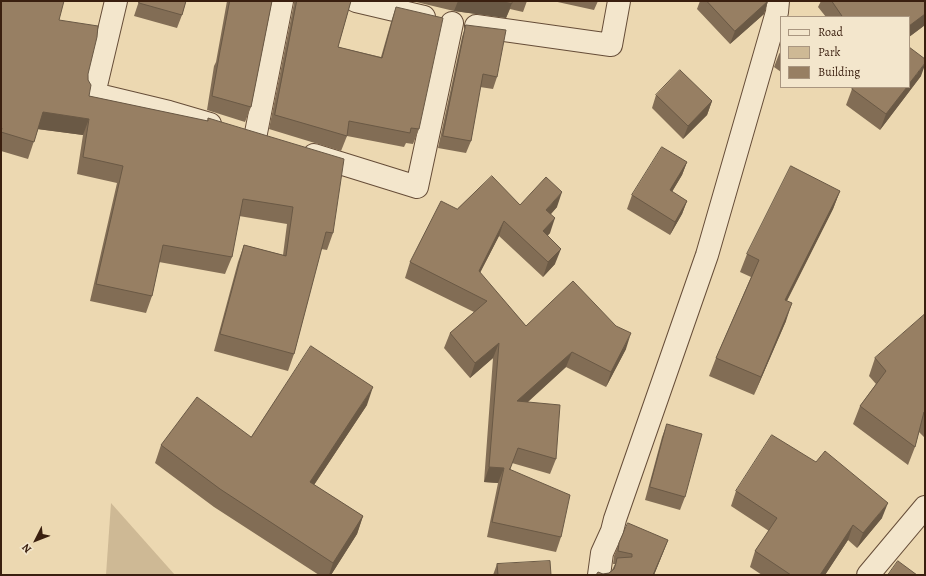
<!DOCTYPE html>
<html>
<head>
<meta charset="utf-8">
<style>
  body { margin:0 }
  #map { position:relative; width:926px; height:576px; overflow:hidden; background:#ecd8b1; font-family:Alegreya,serif }
  canvas { display:block }
  .frame { position:absolute; inset:0; border:2px solid #3a1f0f; pointer-events:none }
  .legend { position:absolute; left:780px; top:16px; width:130px; height:72px; box-sizing:border-box; background:#f3e6cc; border:1px solid #a99680; margin:0; padding:5px 7px; list-style:none; font-size:12px; color:#3a1f0f }
  .legend li { display:flex; align-items:center; gap:8px; height:20px }
  .legend b { width:20px; border:1px solid #a99680 }
  .north { position:absolute; left:16px; top:520px; width:40px; height:40px; -webkit-text-stroke:3px #f3e6cc; paint-order:stroke; rotate:228deg; font-size:11px; font-weight:700; line-height:16px; text-align:center; color:#3a1f0f }
  .north::after { content:''; display:block; margin:auto; width:14px; height:18px; background:#3a1f0f; clip-path:polygon(50% 0,100% 100%,50% 72%,0 100%) }
</style>
</head>
<body>
<div id="map">
<canvas width="926" height="576"></canvas>
<div class="frame"></div>
<ul class="legend">
<li><b style="height:5px;background:#f3e6cc"></b>Road</li>
<li><b style="height:11px;background:#ceb995"></b>Park</li>
<li><b style="height:11px;background:#977f63"></b>Building</li>
</ul>
<div class="north">N</div>
</div>
<script>
const ctx = document.querySelector('canvas').getContext('2d');
ctx.lineJoin = 'round';
function fill(path, color) {
  ctx.fillStyle = color;
  ctx.fill(path, 'evenodd');
}
function stroke(path, color, width, dash) {
  ctx.strokeStyle = color;
  ctx.lineWidth = width;
  ctx.lineCap = dash ? 'butt' : 'round';
  ctx.setLineDash(dash || []);
  ctx.stroke(path);
}
fill(new Path2D(`
  M 111,503 L 175,575 L 106,575 Z`), '#ceb995');
const street = new Path2D(`
  M 116,1 L 94,94 L 169,112 L 210,124
  M 356,1 L 424,17
  M 476,26 L 611,45 L 619,1
  M 255,138 L 282,1
  M 314,155 L 417,187 L 452,23
  M 599,575 L 602,553 L 612,531 L 615,519 L 707,255 L 777,12 L 778,1
  M 868,575 L 925,507`);
stroke(street, '#664d38', 24);
stroke(street, '#f3e6cc', 22);
fill(new Path2D(`
  M 1,1 L 59,20 L 88,74 L 89,96 L 207,121 L 208,118 L 333,233 L 327,250 L 321,249 L 294,354 L 288,371 L 214,351 L 238,262 L 244,245 L 283,255 L 287,224 L 239,216 L 232,257 L 225,274 L 159,262 L 152,296 L 146,313 L 90,301 L 117,183 L 77,174 L 83,135 L 38,129 L 28,159 L 1,151 Z
  M 139,1 L 186,1 L 182,15 L 177,28 L 134,16 Z
  M 227,1 L 272,1 L 251,107 L 245,122 L 207,110 L 214,66 L 216,62 Z
  M 294,1 L 351,1 L 338,47 L 381,57 L 391,22 L 396,7 L 419,129 L 413,144 L 406,143 L 404,147 L 347,136 L 341,151 L 269,129 L 294,3 Z
  M 412,1 L 527,1 L 523,12 L 510,9 L 506,18 L 454,11 Z
  M 553,1 L 598,1 L 594,10 Z
  M 700,1 L 768,1 L 764,14 L 730,44 L 697,9 Z
  M 821,1 L 925,1 L 925,25 L 909,37 L 909,17 L 826,17 L 818,7 Z
  M 466,25 L 497,77 L 493,89 L 480,87 L 471,141 L 466,153 L 438,148 L 462,37 Z
  M 781,51 L 781,72 L 774,67 L 779,54 Z
  M 921,76 L 880,130 L 846,105 L 852,89 Z
  M 656,95 L 712,101 L 707,115 L 683,139 L 652,108 Z
  M 687,162 L 682,175 L 672,192 L 687,201 L 682,214 L 670,235 L 627,209 L 632,195 Z
  M 840,191 L 833,209 L 787,301 L 786,321 L 754,395 L 709,376 L 716,358 L 751,277 L 740,272 L 747,254 Z
  M 520,205 L 557,207 L 551,214 L 550,233 L 548,235 L 555,264 L 543,277 L 499,236 L 480,273 L 526,326 L 626,349 L 606,387 L 566,367 L 528,402 L 556,459 L 550,474 L 512,463 L 510,469 L 561,537 L 556,552 L 487,537 L 498,483 L 484,482 L 493,358 L 470,378 L 444,348 L 450,333 L 474,312 L 405,278 L 410,262 L 457,209 Z
  M 925,314 L 925,438 L 919,432 L 915,447 L 908,465 L 853,424 L 860,406 L 876,384 L 869,376 L 875,358 Z
  M 367,405 L 314,485 L 363,516 L 357,534 L 331,575 L 319,575 L 214,507 L 155,463 L 161,445 L 251,437 Z
  M 667,424 L 685,497 L 680,510 L 645,500 L 662,437 Z
  M 736,491 L 882,518 L 857,548 L 848,540 L 825,575 L 762,575 L 750,567 L 755,551 L 769,531 L 731,506 Z
  M 668,540 L 654,575 L 596,575 L 609,573 L 612,570 L 615,564 L 613,564 L 614,556 L 619,543 Z
  M 497,564 L 551,575 L 493,575 Z`), '#826d55');
fill(new Path2D(`
  M 458,1 L 496,1 L 512,3 L 506,18 L 454,11 Z
  M 768,1 L 764,14 L 730,44 L 735,31 Z
  M 925,14 L 925,25 L 909,37 L 909,26 Z
  M 925,63 L 925,65 L 921,76 L 880,130 L 886,114 L 907,87 L 909,87 L 909,84 Z
  M 712,101 L 707,115 L 683,139 L 688,126 Z
  M 43,112 L 89,119 L 83,135 L 37,129 Z
  M 687,162 L 682,175 L 665,203 L 670,190 Z
  M 840,191 L 833,209 L 778,318 L 785,300 Z
  M 562,192 L 557,207 L 541,225 L 546,210 Z
  M 687,201 L 682,214 L 670,235 L 675,222 Z
  M 555,218 L 550,233 L 538,246 L 543,231 Z
  M 504,221 L 499,236 L 473,286 L 479,271 Z
  M 561,249 L 555,264 L 543,277 L 548,262 Z
  M 792,303 L 786,321 L 754,395 L 761,377 Z
  M 631,333 L 626,349 L 606,387 L 611,372 Z
  M 499,343 L 493,358 L 470,378 L 475,363 Z
  M 572,352 L 566,367 L 512,416 L 517,401 Z
  M 373,387 L 367,405 L 304,500 L 310,482 Z
  M 489,467 L 504,468 L 498,483 L 484,482 Z
  M 888,503 L 882,518 L 857,548 L 863,533 Z
  M 363,516 L 357,534 L 331,575 L 329,575 L 333,563 Z
  M 853,525 L 848,540 L 825,575 L 820,575 Z
  M 668,540 L 663,553 L 654,575 L 653,575 Z`), '#6a5945');
const building = new Path2D(`
  M 1,1 L 64,1 L 59,20 L 98,26 L 97,37 L 88,74 L 88,80 L 91,85 L 89,96 L 208,121 L 208,118 L 344,159 L 333,233 L 326,232 L 294,354 L 220,334 L 244,245 L 286,256 L 293,207 L 243,199 L 232,257 L 163,245 L 152,296 L 96,284 L 123,166 L 83,157 L 89,119 L 43,112 L 34,142 L 1,132 L 2,128 L 1,128 Z
  M 140,1 L 186,1 L 182,15 L 139,3 Z
  M 230,1 L 272,1 L 251,107 L 212,96 L 220,51 Z
  M 297,1 L 351,1 L 338,47 L 382,58 L 396,7 L 443,18 L 419,129 L 411,128 L 410,133 L 349,121 L 347,136 L 275,115 Z
  M 496,1 L 512,1 L 512,3 Z
  M 707,1 L 768,1 L 735,31 Z
  M 832,1 L 925,1 L 925,14 L 909,26 L 909,17 L 843,17 Z
  M 466,25 L 506,30 L 497,77 L 483,74 L 471,141 L 443,136 Z
  M 909,47 L 925,59 L 925,63 L 909,84 Z
  M 680,70 L 712,101 L 688,126 L 656,95 Z
  M 855,87 L 907,87 L 886,114 L 852,89 Z
  M 662,147 L 687,162 L 670,190 L 687,201 L 675,222 L 632,195 Z
  M 791,166 L 840,191 L 785,300 L 792,303 L 761,377 L 716,358 L 759,260 L 747,254 Z
  M 492,176 L 520,205 L 546,177 L 562,192 L 546,210 L 555,218 L 543,231 L 561,249 L 548,262 L 504,221 L 479,271 L 526,326 L 573,281 L 616,326 L 631,333 L 611,372 L 572,352 L 517,401 L 560,405 L 556,459 L 518,448 L 510,469 L 509,469 L 570,495 L 561,537 L 492,522 L 504,468 L 489,467 L 499,343 L 475,363 L 450,333 L 487,301 L 410,262 L 441,201 L 457,209 Z
  M 925,314 L 925,414 L 924,412 L 915,447 L 860,406 L 886,371 L 875,358 Z
  M 311,346 L 373,387 L 310,482 L 363,516 L 333,563 L 220,489 L 161,445 L 197,397 L 251,437 Z
  M 667,424 L 702,434 L 685,497 L 650,487 Z
  M 772,435 L 816,462 L 825,451 L 888,503 L 863,533 L 853,525 L 820,575 L 791,575 L 755,551 L 777,518 L 736,491 Z
  M 628,523 L 668,540 L 653,575 L 596,575 L 598,572 L 603,574 L 609,573 L 614,569 L 616,563 L 617,558 L 632,557 L 632,554 L 618,551 L 619,543 Z
  M 550,561 L 551,575 L 498,575 L 497,564 Z
  M 898,561 L 917,575 L 888,575 Z`);
fill(building, '#977f63');
stroke(building, '#6a5945', 1);
</script>
</body>
</html>
